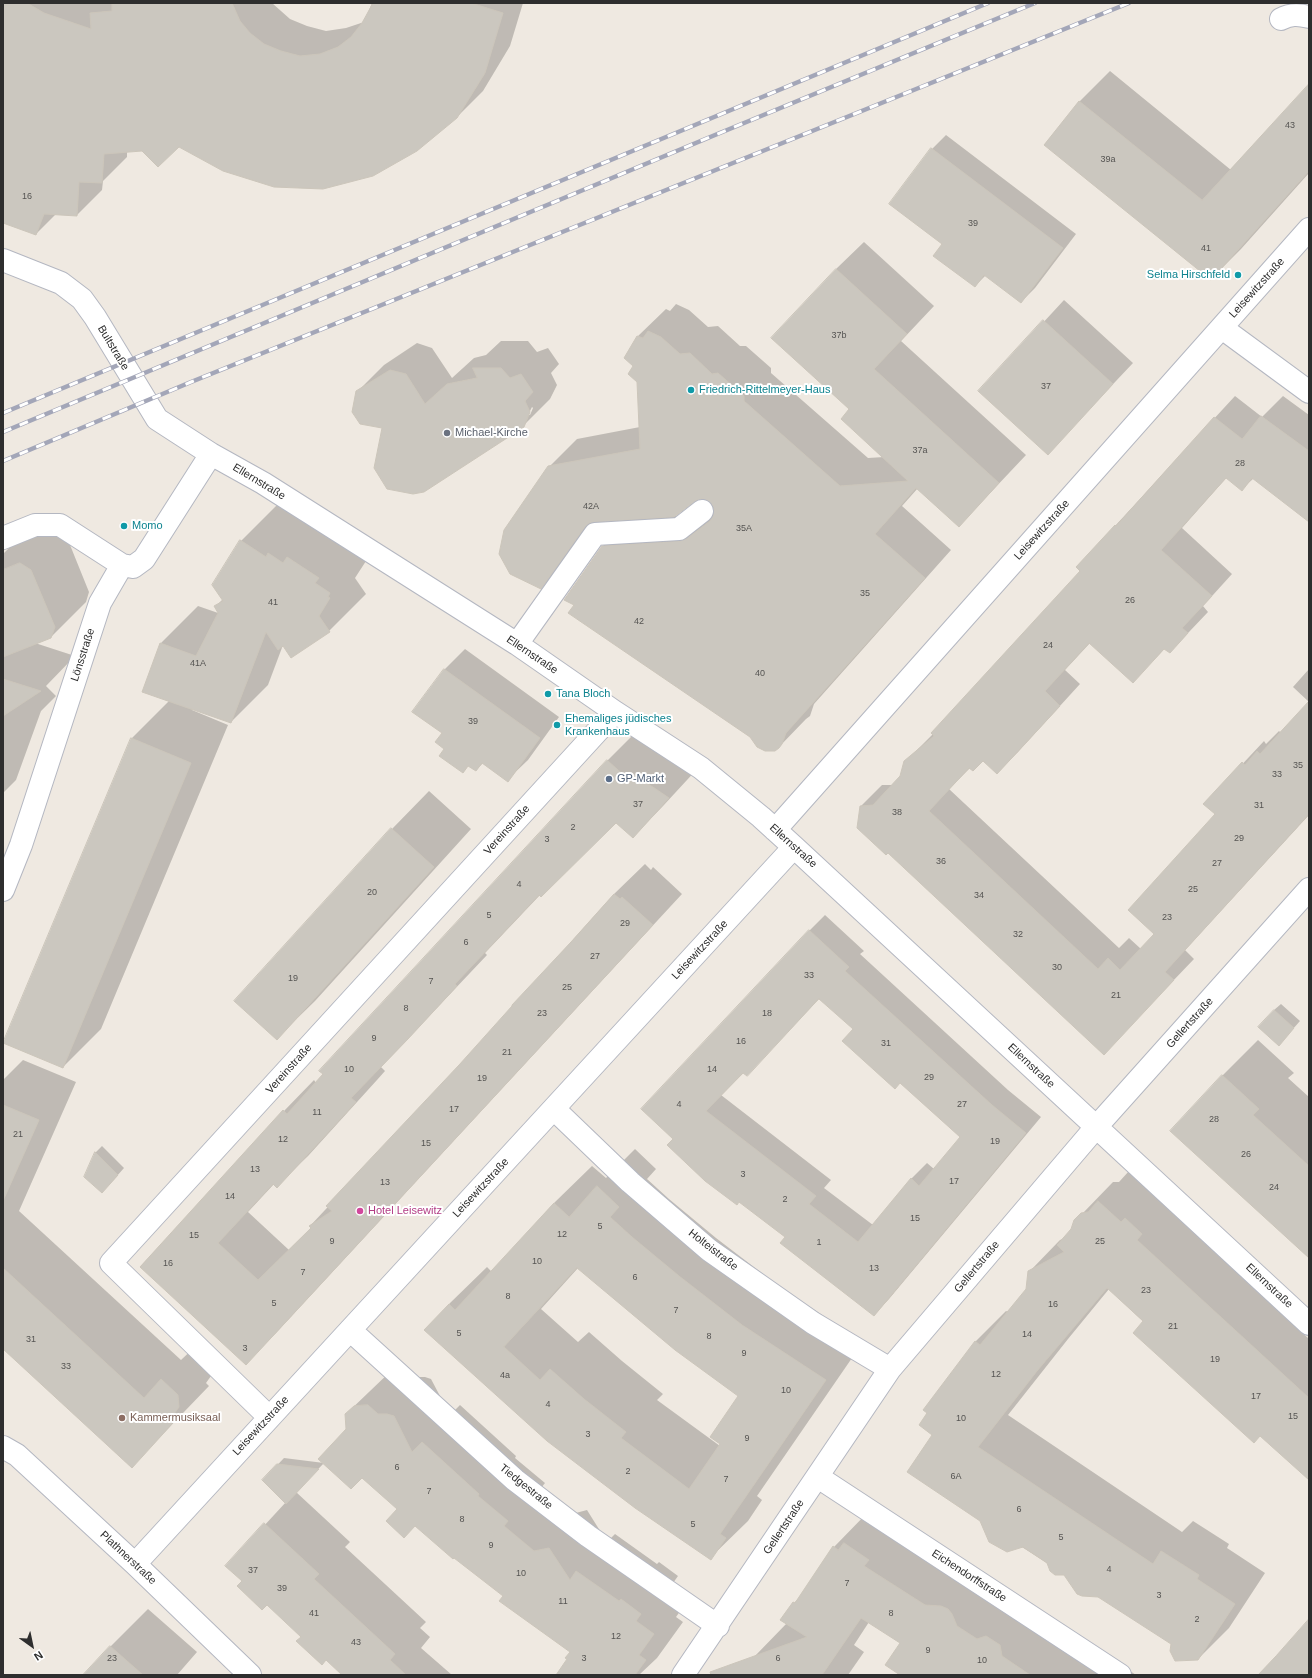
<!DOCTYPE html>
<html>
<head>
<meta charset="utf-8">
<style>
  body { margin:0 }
  #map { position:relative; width:1312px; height:1678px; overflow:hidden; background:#efe9e1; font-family:Arial,sans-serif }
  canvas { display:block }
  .frame { position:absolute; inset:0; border:4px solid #2e2e2e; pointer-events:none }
  .north { position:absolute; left:12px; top:1626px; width:40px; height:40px; -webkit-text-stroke:3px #fff; paint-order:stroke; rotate:147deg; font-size:11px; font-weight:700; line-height:16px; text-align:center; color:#2e2e2e }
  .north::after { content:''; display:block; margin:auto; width:14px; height:18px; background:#2e2e2e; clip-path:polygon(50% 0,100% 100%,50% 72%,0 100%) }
</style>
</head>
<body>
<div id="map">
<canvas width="1312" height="1678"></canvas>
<div class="frame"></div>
<div class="north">N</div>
</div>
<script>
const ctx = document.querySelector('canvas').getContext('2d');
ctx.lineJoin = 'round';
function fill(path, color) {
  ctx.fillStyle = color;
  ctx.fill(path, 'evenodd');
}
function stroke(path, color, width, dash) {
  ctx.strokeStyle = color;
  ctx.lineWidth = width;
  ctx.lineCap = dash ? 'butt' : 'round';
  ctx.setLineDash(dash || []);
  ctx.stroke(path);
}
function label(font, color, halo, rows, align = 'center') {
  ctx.font = font + ' Arial,sans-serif';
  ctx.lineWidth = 4;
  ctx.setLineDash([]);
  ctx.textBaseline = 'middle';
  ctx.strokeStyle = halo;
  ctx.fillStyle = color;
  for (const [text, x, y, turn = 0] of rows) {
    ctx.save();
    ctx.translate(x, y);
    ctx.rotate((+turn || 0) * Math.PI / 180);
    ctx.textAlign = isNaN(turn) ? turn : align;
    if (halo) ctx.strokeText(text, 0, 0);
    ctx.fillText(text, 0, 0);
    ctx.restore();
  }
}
fill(new Path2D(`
  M 3,3 L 272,3 L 290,19 L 307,26 L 326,31 L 346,28 L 364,22 L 372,3 L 523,3 L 510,46 L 483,91 L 456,118 L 127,151 L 127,157 L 103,181 L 102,190 L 77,215 L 56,214 L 36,234 L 3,222 Z
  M 1110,71 L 1231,170 L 1309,85 L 1309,173 L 1241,249 L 1211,279 L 1045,144 L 1080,101 Z
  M 946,135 L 1076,234 L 1035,288 L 1021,302 L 986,275 L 975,286 L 943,244 L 890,204 L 932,149 Z
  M 864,242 L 934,306 L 901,341 L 1026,455 L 959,526 L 918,488 L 902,506 L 951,550 L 814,704 L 810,716 L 806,719 L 778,748 L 751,736 L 575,604 L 602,547 L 630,519 L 596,521 L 568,560 L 541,588 L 549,467 L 577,439 L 640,427 L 638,381 L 634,366 L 638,336 L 666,309 L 670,311 L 676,304 L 689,310 L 708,327 L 718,326 L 740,346 L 746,346 L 771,368 L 771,373 L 868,458 L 884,457 L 851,409 L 836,269 ZM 701,498 L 707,499 L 713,503 L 715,512 L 708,514 L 673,516 L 694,500 Z
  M 1064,300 L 1133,363 L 1048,453 L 980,391 Z
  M 501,341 L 528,341 L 537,352 L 548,348 L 559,364 L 551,373 L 557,385 L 550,399 L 523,426 L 383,428 L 357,392 L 384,365 L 417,343 L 432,348 L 452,378 L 474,358 L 486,355 ZM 532,407 L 533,408 L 530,415 L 528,415 Z
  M 1235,396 L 1262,417 L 1283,396 L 1309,415 L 1309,520 L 1254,478 L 1242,489 L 1227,477 L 1182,528 L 1232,574 L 1203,606 L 1208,612 L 1170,652 L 1165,648 L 1154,660 L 1090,643 L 1065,670 L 1080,684 L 1018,752 L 997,773 L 983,760 L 970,768 L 949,789 L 1119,948 L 1129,938 L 1141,949 L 1156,934 L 1216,814 L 1205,804 L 1264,741 L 1266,744 L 1279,731 L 1281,733 L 1309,702 L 1309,815 L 1185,950 L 1194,959 L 1104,1053 L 861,806 L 882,785 L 893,785 L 901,776 L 905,762 L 933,734 L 1082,571 L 1115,526 Z
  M 278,504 L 366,561 L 355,578 L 366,594 L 329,631 L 283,645 L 268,685 L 231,722 L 193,709 L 192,710 L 228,725 L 101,1029 L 63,1067 L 132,738 L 170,700 L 144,691 L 161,643 L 198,606 L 221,614 L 215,607 L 223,599 L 241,541 Z
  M 55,529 L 66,535 L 89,592 L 86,602 L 51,637 L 35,643 L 75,656 L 46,686 L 56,696 L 41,711 L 16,780 L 3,793 L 3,554 L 10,547 Z
  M 465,649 L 559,717 L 528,760 L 507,780 L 483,763 L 476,770 L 469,765 L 463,772 L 445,749 L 443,733 L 414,712 L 445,669 Z
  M 1309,669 L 1309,702 L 1293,687 Z
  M 638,730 L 699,767 L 663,806 L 633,837 L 616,822 L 540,895 L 485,953 L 487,955 L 381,1067 L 385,1071 L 377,1080 L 308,1156 L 277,1186 L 274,1184 L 248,1212 L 289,1250 L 312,1227 L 310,1226 L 460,1066 L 614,894 L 645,864 L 651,870 L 653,867 L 682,894 L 276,1333 L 246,1363 L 141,1266 L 284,1111 L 314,1080 L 316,1083 L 607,761 Z
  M 429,791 L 471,829 L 315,1001 L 277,1038 L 392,829 Z
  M 825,915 L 864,951 L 860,954 L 1008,1090 L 1041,1117 L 889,1299 L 874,1315 L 674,1139 L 810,930 ZM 820,998 L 854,1029 L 961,1137 L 934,1169 L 927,1163 L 911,1179 L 873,1225 L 824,1188 L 831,1180 L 721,1095 Z
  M 1281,1004 L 1300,1021 L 1285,1038 L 1274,1010 Z
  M 1258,1040 L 1294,1073 L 1288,1078 L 1309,1097 L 1309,1258 L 1222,1076 Z
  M 23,1060 L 76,1082 L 19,1211 L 181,1360 L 200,1342 L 216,1369 L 206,1383 L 209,1386 L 132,1466 L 3,1347 L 3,1080 Z
  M 102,1146 L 124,1168 L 109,1185 L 86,1177 L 96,1152 Z
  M 635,1149 L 656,1169 L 647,1179 L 669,1199 L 716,1238 L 780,1287 L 863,1342 L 757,1496 L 762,1500 L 748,1521 L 710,1558 L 636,1507 L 449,1304 L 487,1267 L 492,1272 L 554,1203 L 592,1166 L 606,1178 ZM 578,1268 L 740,1396 L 720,1446 L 657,1400 L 663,1394 L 622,1361 L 589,1332 L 578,1342 L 541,1309 Z
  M 1129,1171 L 1172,1202 L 1167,1208 L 1309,1339 L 1309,1479 L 1109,1289 L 1068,1339 L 1008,1415 L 1182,1532 L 1193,1521 L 1229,1544 L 1227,1548 L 1265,1573 L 1229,1628 L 1198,1659 L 981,1521 L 934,1434 L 929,1413 L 925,1410 L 976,1341 L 1006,1311 L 1008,1312 L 1027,1290 L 1029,1272 L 1060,1240 L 1065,1238 L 1072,1229 L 1082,1214 L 1113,1182 L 1119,1182 Z
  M 393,1369 L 416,1377 L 425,1377 L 431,1379 L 450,1415 L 460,1405 L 516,1456 L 515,1458 L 545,1483 L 541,1488 L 572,1514 L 587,1510 L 607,1542 L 615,1534 L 657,1564 L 659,1562 L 678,1576 L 673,1583 L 691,1596 L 676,1617 L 683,1622 L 657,1658 L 639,1675 L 557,1675 L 569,1659 L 571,1651 L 398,1509 L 362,1477 L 324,1463 L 296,1492 L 350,1542 L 345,1547 L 426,1622 L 420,1628 L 430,1637 L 421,1648 L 452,1675 L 344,1675 L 227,1566 L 286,1502 L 263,1480 L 284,1458 L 324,1463 L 347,1430 L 346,1414 Z
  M 870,1510 L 984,1572 L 1136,1675 L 902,1675 L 901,1643 L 869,1622 L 854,1645 L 864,1652 L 848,1675 L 755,1675 L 754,1657 L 787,1623 L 794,1603 L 802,1595 L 834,1547 Z
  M 148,1609 L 197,1652 L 177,1675 L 85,1675 L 111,1646 Z`), '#0003');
const building = new Path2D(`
  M 3,3 L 27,3 L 44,13 L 91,29 L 90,13 L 112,11 L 112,3 L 232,3 L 240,21 L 250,33 L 264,44 L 281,51 L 300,56 L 320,54 L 338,47 L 351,37 L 362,23 L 373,3 L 471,3 L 503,13 L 485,73 L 457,118 L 417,151 L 373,176 L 323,189 L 274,187 L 223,171 L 179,147 L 158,167 L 142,151 L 104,154 L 102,183 L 79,182 L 77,216 L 44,214 L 36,235 L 3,223 Z
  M 1309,84 L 1309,171 L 1211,280 L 1044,145 L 1079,101 L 1202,200 Z
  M 931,148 L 1063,248 L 1021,303 L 984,275 L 975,287 L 933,256 L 942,244 L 889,204 Z
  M 836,269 L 907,334 L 874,369 L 999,483 L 959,527 L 916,488 L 875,534 L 925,578 L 786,733 L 782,744 L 779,748 L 775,751 L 765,751 L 757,747 L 750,737 L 568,613 L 574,605 L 564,600 L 602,546 L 680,541 L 686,539 L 710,521 L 713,516 L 714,509 L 712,504 L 707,500 L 701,499 L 695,501 L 674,517 L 589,523 L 585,527 L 541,589 L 510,574 L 499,554 L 504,530 L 548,466 L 640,449 L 637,382 L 628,374 L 633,366 L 624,358 L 637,336 L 643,338 L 648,331 L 661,337 L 680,354 L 690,353 L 712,374 L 718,373 L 744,396 L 744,401 L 840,486 L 908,481 L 841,419 L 849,409 L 771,338 Z
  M 1043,320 L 1113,384 L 1048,455 L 978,391 Z
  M 473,368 L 501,368 L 510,378 L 521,374 L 533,392 L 525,401 L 530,412 L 524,427 L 424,492 L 413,494 L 387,489 L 374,468 L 382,428 L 360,424 L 352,412 L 356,391 L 390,370 L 406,374 L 425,404 L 447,384 L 477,378 Z
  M 1261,416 L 1309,451 L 1309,522 L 1252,478 L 1242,491 L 1226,478 L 1161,550 L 1212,596 L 1182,628 L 1188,633 L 1170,653 L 1164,649 L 1133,683 L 1089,643 L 1045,691 L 1060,706 L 997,774 L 983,761 L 973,771 L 969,768 L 929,811 L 1098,969 L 1108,958 L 1120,970 L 1154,934 L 1128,910 L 1215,814 L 1203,804 L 1242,762 L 1245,765 L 1257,751 L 1260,754 L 1309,701 L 1309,814 L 1165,972 L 1174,980 L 1104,1055 L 888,853 L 886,855 L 857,828 L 860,806 L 873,805 L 900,776 L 904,761 L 934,736 L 931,733 L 1080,571 L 1076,567 L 1115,525 L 1116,526 L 1214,417 L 1242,439 Z
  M 240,540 L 266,557 L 268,553 L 283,563 L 287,557 L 319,578 L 315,583 L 330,593 L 328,597 L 330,598 L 319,616 L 330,632 L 291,658 L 283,646 L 278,650 L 266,632 L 231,723 L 142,692 L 160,643 L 196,656 L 218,613 L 214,606 L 223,601 L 212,585 Z
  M 20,563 L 31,570 L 55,627 L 51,638 L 3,657 L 3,570 Z
  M 444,669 L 540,738 L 508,782 L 482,763 L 476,771 L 468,766 L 463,773 L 439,756 L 444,749 L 435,742 L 442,733 L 412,712 Z
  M 3,679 L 41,691 L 3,716 Z
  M 131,738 L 191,763 L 63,1068 L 3,1043 Z
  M 607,760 L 629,780 L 635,775 L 669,798 L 633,838 L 616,823 L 541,897 L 539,895 L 455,984 L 457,986 L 408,1039 L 351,1098 L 356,1102 L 347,1112 L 277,1188 L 273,1184 L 218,1243 L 258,1280 L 311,1228 L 309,1226 L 332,1211 L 326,1206 L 459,1065 L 512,1006 L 512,1005 L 571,942 L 614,894 L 620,899 L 622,897 L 653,925 L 246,1365 L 140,1267 L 283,1110 L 287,1114 L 323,1074 L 319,1071 Z
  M 391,828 L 434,867 L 277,1040 L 234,1001 Z
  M 809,930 L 849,967 L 845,971 L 992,1105 L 1026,1133 L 874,1316 L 780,1243 L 785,1237 L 739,1202 L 737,1205 L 705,1181 L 667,1145 L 673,1139 L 641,1109 ZM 819,999 L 853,1029 L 842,1041 L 895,1089 L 900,1083 L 960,1137 L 919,1186 L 911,1178 L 858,1242 L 809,1204 L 816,1196 L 706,1111 L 743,1073 L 747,1076 Z
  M 1274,1010 L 1294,1028 L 1279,1046 L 1258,1027 Z
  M 1222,1075 L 1259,1109 L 1253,1115 L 1309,1166 L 1309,1258 L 1170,1131 Z
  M 3,1105 L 39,1120 L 3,1201 Z
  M 95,1152 L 118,1175 L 102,1193 L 84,1177 Z
  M 597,1186 L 619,1207 L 610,1217 L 632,1237 L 679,1276 L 742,1325 L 826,1380 L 720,1534 L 726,1538 L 711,1560 L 635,1508 L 547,1441 L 424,1330 L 449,1304 L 455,1310 L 554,1203 L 569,1217 ZM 577,1268 L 675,1350 L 738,1396 L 710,1437 L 720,1444 L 689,1489 L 621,1438 L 626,1432 L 584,1399 L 550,1369 L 540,1380 L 504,1347 Z
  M 1098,1201 L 1121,1222 L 1125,1218 L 1142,1234 L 1137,1240 L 1309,1398 L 1309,1480 L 1260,1436 L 1254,1443 L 1133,1333 L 1143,1321 L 1107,1288 L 1037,1371 L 978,1447 L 1153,1564 L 1161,1551 L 1199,1575 L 1197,1579 L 1235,1604 L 1198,1660 L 1175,1661 L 1170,1651 L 1171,1644 L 1098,1597 L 1082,1596 L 1077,1594 L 1064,1575 L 1055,1575 L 1050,1571 L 1047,1563 L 1023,1547 L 1007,1552 L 989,1542 L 980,1521 L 907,1472 L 932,1435 L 919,1425 L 927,1413 L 923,1410 L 975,1341 L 980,1345 L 1026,1289 L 1028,1271 L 1064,1252 L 1057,1245 L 1071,1229 L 1074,1220 L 1081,1213 L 1088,1212 Z
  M 3,1268 L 144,1398 L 161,1379 L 178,1395 L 179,1407 L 169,1421 L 172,1424 L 132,1468 L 3,1349 Z
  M 368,1405 L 378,1414 L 387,1414 L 394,1416 L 412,1452 L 422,1442 L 479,1494 L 478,1496 L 508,1521 L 504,1526 L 534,1551 L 549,1548 L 570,1580 L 576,1571 L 619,1601 L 621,1599 L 641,1614 L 636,1621 L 654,1634 L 639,1655 L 646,1660 L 635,1675 L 556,1675 L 567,1659 L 565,1658 L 570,1652 L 499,1601 L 503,1596 L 454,1558 L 453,1559 L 415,1526 L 404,1538 L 386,1521 L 397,1509 L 362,1478 L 351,1489 L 318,1459 L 346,1429 L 345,1414 L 354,1406 Z
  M 277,1464 L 319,1469 L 286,1504 L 262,1480 Z
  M 264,1523 L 319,1574 L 314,1579 L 395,1654 L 390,1660 L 406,1675 L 342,1675 L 326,1660 L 322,1665 L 296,1641 L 301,1637 L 267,1605 L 262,1610 L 237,1586 L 242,1581 L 225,1566 Z
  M 844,1543 L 869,1560 L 864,1566 L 925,1605 L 941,1606 L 948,1609 L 952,1614 L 957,1626 L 977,1639 L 986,1636 L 1000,1645 L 1002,1656 L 1030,1675 L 900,1675 L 885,1665 L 900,1643 L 861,1618 L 822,1675 L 711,1675 L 710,1672 L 807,1637 L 780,1620 L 793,1602 L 795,1603 L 833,1546 L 838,1550 Z
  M 1309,1619 L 1309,1675 L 1258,1675 L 1276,1656 Z
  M 110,1646 L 143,1675 L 83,1675 Z`);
fill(building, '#cbc7bf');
stroke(building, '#cbc5ba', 1);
const minor = new Path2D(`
  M 1281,19 C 1290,14 1298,14 1309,17
  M 3,260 L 61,283 L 82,299 L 95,317 L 157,419 L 211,454 L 263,483 L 517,644 L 615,712 L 701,768 L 761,817 L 794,847 L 1309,1324
  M 1222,328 L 1309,392
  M 3,538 L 35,525 L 60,525 L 122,565 L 133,567 L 144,559 L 211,454
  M 517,644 L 595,534 L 679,529 L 702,511
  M 775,830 L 1309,229
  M 3,890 L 21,845 L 100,603 L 122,565
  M 554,1109 L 630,1182 L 709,1250 L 813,1323 L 890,1369
  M 350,1330 L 515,1480 L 588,1536 L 718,1626
  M 269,1417 L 111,1263 L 615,712
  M 3,1447 L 17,1455 L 135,1564 L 250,1675
  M 818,1477 L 1120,1675
  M 135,1564 L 794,847
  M 683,1675 L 890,1369 L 1097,1126 L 1309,889`);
stroke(minor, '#b4b7c1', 24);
stroke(minor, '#fff', 22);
const rail = new Path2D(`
  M 3,413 L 988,3
  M 3,432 L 715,135 L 1035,3
  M 3,461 L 191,382 L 1129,3`);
stroke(rail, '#a3a6b8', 4.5);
stroke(rail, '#fff', 3, [9]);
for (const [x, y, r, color] of [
  [1238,275,4,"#0f9aa8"],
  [691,390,4,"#0f9aa8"],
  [447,433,4,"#6b7280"],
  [124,526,4,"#0f9aa8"],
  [548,694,4,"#0f9aa8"],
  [557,725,4,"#0f9aa8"],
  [609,779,4,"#5c6f8a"],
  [360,1211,4,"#d1479c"],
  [122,1418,4,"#8d6e63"]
]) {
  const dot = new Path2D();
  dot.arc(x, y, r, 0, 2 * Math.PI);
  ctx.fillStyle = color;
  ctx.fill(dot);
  stroke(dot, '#fff', 1.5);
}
label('9px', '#555452', null, [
  ["43",1290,126],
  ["39a",1108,160],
  ["16",27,197],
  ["39",973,224],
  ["41",1206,249],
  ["37b",839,336],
  ["37",1046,387],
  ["37a",920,451],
  ["28",1240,464],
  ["42A",591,507],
  ["35A",744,529],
  ["35",865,594],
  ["26",1130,601],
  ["41",273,603],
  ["42",639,622],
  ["24",1048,646],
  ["41A",198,664],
  ["40",760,674],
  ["39",473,722],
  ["35",1298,766],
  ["33",1277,775],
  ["37",638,805],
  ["31",1259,806],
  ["38",897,813],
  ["2",573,828],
  ["29",1239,839],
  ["3",547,840],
  ["36",941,862],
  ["27",1217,864],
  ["4",519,885],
  ["25",1193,890],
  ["20",372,893],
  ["34",979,896],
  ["5",489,916],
  ["23",1167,918],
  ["29",625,924],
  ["32",1018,935],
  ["6",466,943],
  ["27",595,957],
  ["30",1057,968],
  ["33",809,976],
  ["19",293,979],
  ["7",431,982],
  ["25",567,988],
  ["21",1116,996],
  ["8",406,1009],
  ["23",542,1014],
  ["18",767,1014],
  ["9",374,1039],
  ["16",741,1042],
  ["31",886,1044],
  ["21",507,1053],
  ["10",349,1070],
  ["14",712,1070],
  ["29",929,1078],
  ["19",482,1079],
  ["4",679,1105],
  ["27",962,1105],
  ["17",454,1110],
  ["11",317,1113],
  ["28",1214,1120],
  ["21",18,1135],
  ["12",283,1140],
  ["19",995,1142],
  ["15",426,1144],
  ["26",1246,1155],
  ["13",255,1170],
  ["3",743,1175],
  ["17",954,1182],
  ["13",385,1183],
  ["24",1274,1188],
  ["14",230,1197],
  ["2",785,1200],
  ["15",915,1219],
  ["5",600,1227],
  ["12",562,1235],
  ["15",194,1236],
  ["9",332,1242],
  ["25",1100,1242],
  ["1",819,1243],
  ["10",537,1262],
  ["16",168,1264],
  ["13",874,1269],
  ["7",303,1273],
  ["6",635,1278],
  ["23",1146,1291],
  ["8",508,1297],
  ["5",274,1304],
  ["16",1053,1305],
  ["7",676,1311],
  ["21",1173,1327],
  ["5",459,1334],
  ["14",1027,1335],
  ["8",709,1337],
  ["31",31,1340],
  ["3",245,1349],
  ["9",744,1354],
  ["19",1215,1360],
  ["33",66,1367],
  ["12",996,1375],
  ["4a",505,1376],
  ["10",786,1391],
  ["17",1256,1397],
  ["4",548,1405],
  ["15",1293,1417],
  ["10",961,1419],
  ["3",588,1435],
  ["9",747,1439],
  ["6",397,1468],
  ["2",628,1472],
  ["6A",956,1477],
  ["7",726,1480],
  ["7",429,1492],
  ["6",1019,1510],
  ["8",462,1520],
  ["5",693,1525],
  ["5",1061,1538],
  ["9",491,1546],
  ["4",1109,1570],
  ["37",253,1571],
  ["10",521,1574],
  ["7",847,1584],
  ["39",282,1589],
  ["3",1159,1596],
  ["11",563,1602],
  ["41",314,1614],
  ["8",891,1614],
  ["2",1197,1620],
  ["12",616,1637],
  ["43",356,1643],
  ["9",928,1651],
  ["23",112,1659],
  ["3",584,1659],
  ["6",778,1659],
  ["10",982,1661]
]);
label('11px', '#0d838f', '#fff', [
  ["Selma Hirschfeld",1230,275,"right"],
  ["Friedrich-Rittelmeyer-Haus",699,390],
  ["Momo",132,526],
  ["Tana Bloch",556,694],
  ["Ehemaliges jüdisches",565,719],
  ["Krankenhaus",565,732]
], 'left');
label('11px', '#2e2e2e', '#fff', [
  ["Leisewitzstraße",1257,288,-48],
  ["Bultstraße",113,348,59],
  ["Ellernstraße",259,482,31],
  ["Leisewitzstraße",1042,530,-48],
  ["Lönsstraße",83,655,-72],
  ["Ellernstraße",532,655,34],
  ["Vereinstraße",507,830,-48],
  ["Ellernstraße",793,846,42],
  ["Leisewitzstraße",700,950,-47],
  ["Gellertstraße",1190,1023,-48],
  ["Ellernstraße",1031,1066,43],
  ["Vereinstraße",289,1069,-48],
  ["Leisewitzstraße",481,1188,-47],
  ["Holteistraße",713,1250,38],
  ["Gellertstraße",977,1267,-50],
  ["Ellernstraße",1269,1286,43],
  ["Leisewitzstraße",261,1426,-47],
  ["Tiedgestraße",526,1487,39],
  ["Gellertstraße",784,1527,-56],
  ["Plathnerstraße",128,1558,43],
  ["Eichendorffstraße",969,1576,33]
]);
label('11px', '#5b616d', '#fff', [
  ["Michael-Kirche",455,433]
], 'left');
label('11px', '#4e5e75', '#fff', [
  ["GP-Markt",617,779]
], 'left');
label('11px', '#b23c85', '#fff', [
  ["Hotel Leisewitz",368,1211]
], 'left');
label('11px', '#785e54', '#fff', [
  ["Kammermusiksaal",130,1418]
], 'left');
</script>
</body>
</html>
